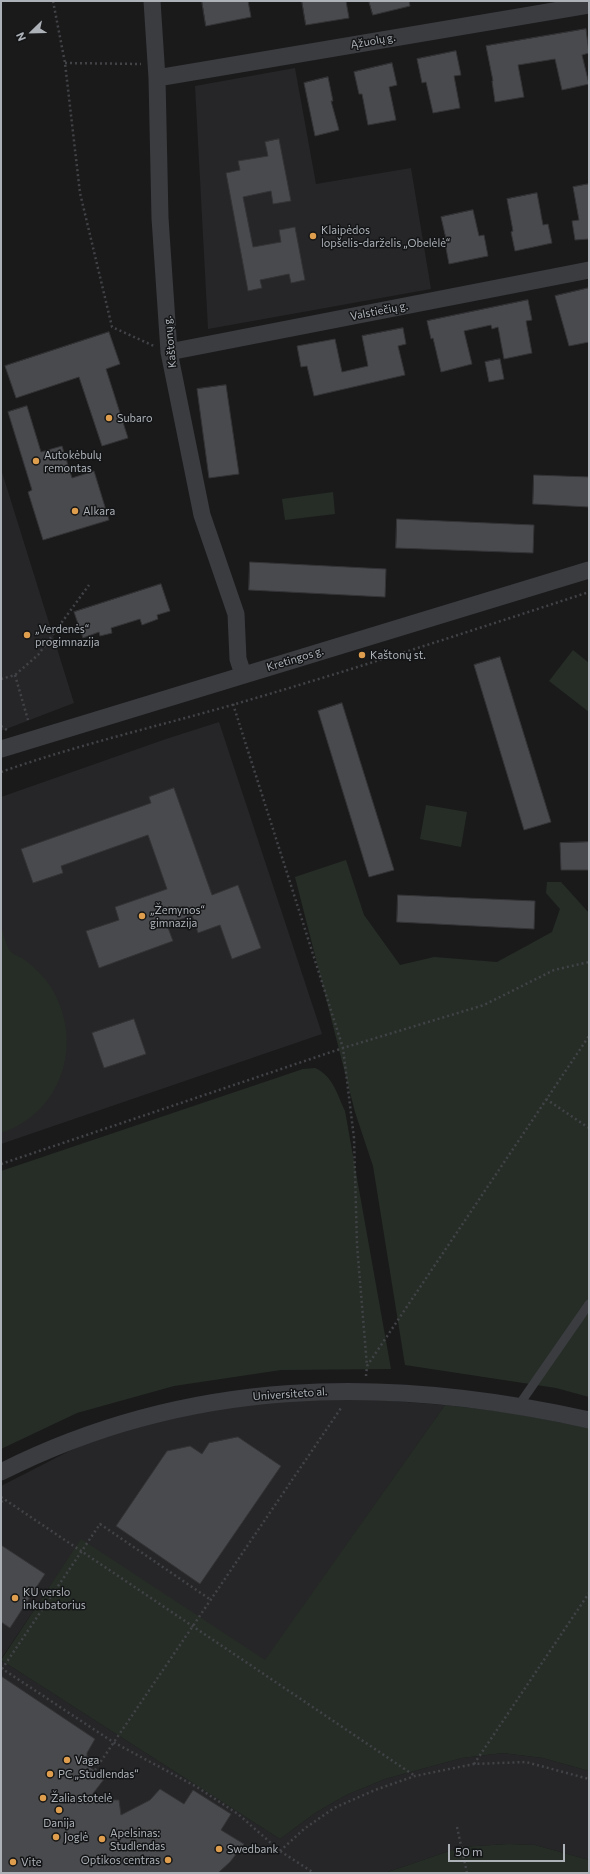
<!DOCTYPE html>
<html>
<head>
<meta charset="utf-8">
<style>
  body { margin:0 }
  #map { position:relative; width:590px; height:1874px; overflow:hidden; background:#1a1a1b; font-family:Commissioner,sans-serif }
  canvas { display:block }
  .frame { position:absolute; inset:0; border:2px solid #adb2b9; pointer-events:none }
  .north { position:absolute; left:12px; top:12px; width:40px; height:40px; -webkit-text-stroke:3px #141516; paint-order:stroke; rotate:247deg; font-size:11px; font-weight:700; line-height:16px; text-align:center; color:#adb2b9 }
  .north::after { content:''; display:block; margin:auto; width:14px; height:18px; background:#adb2b9; clip-path:polygon(50% 0,100% 100%,50% 72%,0 100%) }
  .scale { position:absolute; left:448px; top:1844px; width:117px; height:18px; box-sizing:border-box; border:2px solid #adb2b9; border-top:0; padding-left:5px; font-size:12px; line-height:14px; white-space:nowrap; color:#adb2b9; -webkit-text-stroke:3px #141516; paint-order:stroke }
</style>
</head>
<body>
<div id="map">
<canvas width="590" height="1874"></canvas>
<div class="frame"></div>
<div class="north">N</div>
<div class="scale">50 m</div>
</div>
<script>
const ctx = document.querySelector('canvas').getContext('2d');
ctx.lineJoin = 'round';
function fill(path, color) {
  ctx.fillStyle = color;
  ctx.fill(path, 'evenodd');
}
function stroke(path, color, width, dash) {
  ctx.strokeStyle = color;
  ctx.lineWidth = width;
  ctx.lineCap = dash ? 'butt' : 'round';
  ctx.setLineDash(dash || []);
  ctx.stroke(path);
}
function label(font, color, halo, rows, align = 'center') {
  ctx.font = font + ' Commissioner,sans-serif';
  ctx.lineWidth = 3;
  ctx.setLineDash([]);
  ctx.textBaseline = 'middle';
  ctx.strokeStyle = halo;
  ctx.fillStyle = color;
  for (const [text, x, y, turn = 0] of rows) {
    ctx.save();
    ctx.translate(x, y);
    ctx.rotate((+turn || 0) * Math.PI / 180);
    ctx.textAlign = isNaN(turn) ? turn : align;
    if (halo) ctx.strokeText(text, 0, 0);
    ctx.fillText(text, 0, 0);
    ctx.restore();
  }
}
fill(new Path2D(`
  M 295,68 L 316,184 L 411,168 L 431,289 L 208,329 L 195,86 Z
  M 1,469 L 74,703 L 1,731 Z
  M 219,722 L 322,1034 L 1,1144 L 1,797 L 166,739 Z
  M 279,1400 L 380,1400 L 445,1405 L 265,1661 L 81,1540 L 1,1659 L 1,1486 L 79,1446 L 154,1422 L 223,1407 Z
  M 1,1660 L 280,1839 L 315,1813 L 346,1795 L 385,1779 L 462,1758 L 503,1753 L 543,1758 L 589,1771 L 589,1860 L 535,1845 L 508,1844 L 461,1847 L 385,1873 L 1,1873 Z`), '#262628');
fill(new Path2D(`
  M 333,492 L 335,514 L 285,520 L 282,499 Z
  M 573,650 L 589,663 L 589,712 L 549,681 Z
  M 426,805 L 467,812 L 461,847 L 420,839 Z
  M 346,860 L 364,915 L 400,965 L 434,957 L 497,962 L 552,932 L 560,909 L 546,893 L 547,882 L 561,882 L 589,913 L 589,1397 L 556,1388 L 405,1365 L 373,1166 L 355,1112 L 295,877 Z
  M 1,927 C 4,934 6,947 11,952 C 14,955 19,956 22,958 C 32,965 41,974 48,983 C 86,1038 64,1112 1,1133 Z
  M 315,1068 C 333,1076 337,1094 345,1111 L 391,1369 L 281,1370 L 174,1386 L 77,1413 L 1,1449 L 1,1171 L 303,1069 Z
  M 445,1405 L 507,1412 L 589,1428 L 589,1771 L 543,1758 L 503,1753 L 462,1758 L 385,1779 L 346,1795 L 315,1813 L 280,1839 L 1,1660 L 81,1539 L 265,1660 Z
  M 508,1844 L 535,1845 L 589,1860 L 589,1873 L 385,1873 L 461,1847 Z`), '#262d26');
const building = new Path2D(`
  M 202,1 L 248,1 L 251,17 L 206,26 Z
  M 302,1 L 346,1 L 349,18 L 306,25 Z
  M 369,1 L 409,1 L 410,6 L 373,15 Z
  M 586,29 L 589,53 L 582,55 L 589,84 L 562,90 L 555,59 L 518,65 L 524,97 L 495,102 L 492,81 L 493,81 L 486,46 Z
  M 456,51 L 461,75 L 454,76 L 460,108 L 433,113 L 426,82 L 422,83 L 417,59 Z
  M 392,63 L 397,85 L 389,87 L 396,120 L 368,125 L 362,94 L 359,94 L 354,72 Z
  M 328,77 L 333,101 L 331,101 L 339,130 L 315,136 L 304,83 Z
  M 279,139 L 291,201 L 273,204 L 271,191 L 243,197 L 253,247 L 281,242 L 279,230 L 295,227 L 305,280 L 291,283 L 289,274 L 260,280 L 262,288 L 248,291 L 226,173 L 240,170 L 238,161 L 268,156 L 265,142 Z
  M 589,184 L 589,239 L 575,240 L 572,221 L 579,220 L 573,187 Z
  M 537,193 L 543,225 L 548,224 L 552,243 L 515,251 L 511,232 L 513,231 L 507,199 Z
  M 473,210 L 479,236 L 484,235 L 488,256 L 449,264 L 445,243 L 447,243 L 441,217 Z
  M 589,288 L 589,342 L 569,346 L 555,296 Z
  M 528,300 L 532,320 L 526,321 L 532,353 L 504,359 L 498,327 L 492,329 L 491,325 L 464,331 L 472,364 L 441,372 L 433,338 L 431,339 L 427,321 Z
  M 403,328 L 406,344 L 398,346 L 405,375 L 314,396 L 307,366 L 301,367 L 297,346 L 335,339 L 342,372 L 368,366 L 362,336 Z
  M 109,332 L 120,364 L 106,369 L 128,438 L 102,446 L 79,377 L 16,398 L 5,366 Z
  M 500,359 L 504,379 L 489,382 L 485,362 Z
  M 226,385 L 239,474 L 209,478 L 197,389 Z
  M 27,406 L 41,452 L 62,446 L 72,478 L 94,471 L 109,520 L 43,540 L 28,492 L 32,490 L 8,412 Z
  M 534,475 L 589,477 L 589,507 L 533,504 Z
  M 397,519 L 534,525 L 533,553 L 396,548 Z
  M 250,562 L 386,569 L 385,597 L 249,590 Z
  M 161,584 L 170,611 L 157,615 L 158,619 L 142,625 L 140,619 L 111,628 L 112,633 L 100,636 L 99,632 L 83,638 L 74,612 Z
  M 500,657 L 551,822 L 524,830 L 474,665 Z
  M 342,703 L 394,870 L 369,877 L 318,711 Z
  M 174,788 L 212,895 L 238,885 L 261,948 L 232,959 L 220,925 L 198,933 L 192,915 L 167,925 L 173,941 L 99,968 L 86,931 L 119,920 L 115,907 L 167,889 L 148,835 L 61,866 L 63,873 L 33,883 L 21,849 L 151,803 L 149,797 Z
  M 589,842 L 589,870 L 561,870 L 560,843 Z
  M 398,895 L 535,901 L 534,929 L 397,922 Z
  M 134,1019 L 146,1054 L 104,1068 L 92,1033 Z
  M 238,1437 L 281,1466 L 200,1584 L 116,1526 L 167,1451 L 190,1446 L 202,1454 L 209,1443 Z
  M 1,1545 L 45,1574 L 10,1628 L 1,1622 Z
  M 1,1676 L 95,1739 L 87,1753 L 87,1765 L 105,1778 L 88,1800 L 119,1800 L 121,1815 L 150,1800 L 160,1789 L 184,1804 L 193,1790 L 231,1814 L 221,1830 L 244,1844 L 230,1862 L 218,1873 L 1,1873 Z`);
fill(building, '#494a4d');
stroke(building, '#343437', 1);
stroke(new Path2D(`
  M 53,1 L 65,63 L 80,193 L 112,327 L 154,346
  M 65,63 L 141,64
  M 15,675 L 28,720
  M 1,679 L 15,675 L 38,655 L 89,585
  M 233,704 L 343,1048 L 354,1138 L 357,1245 L 367,1366
  M 1,726 L 7,730
  M 1,772 C 77,745 155,727 232,705 C 352,670 471,631 589,592
  M 546,1099 L 589,1128
  M 1,1164 L 343,1048 L 484,1005 L 554,970 L 589,962
  M 366,1376 L 367,1366 L 589,1036
  M 1,1497 L 415,1776
  M 1,1502 L 5,1499
  M 1,1668 L 113,1742 L 197,1787 L 238,1814 L 280,1851 L 314,1873
  M 2,1669 L 100,1524 L 211,1600
  M 474,1764 L 589,1593
  M 95,1770 L 341,1408
  M 457,1827 L 467,1873
  M 280,1851 L 304,1829 L 334,1808 L 375,1790 L 415,1776 L 474,1764 L 526,1762 L 589,1779`), '#414347', 2.5, [2, 3]);
stroke(new Path2D(`
  M 519,1405 L 589,1304`), '#3b3c40', 9);
stroke(new Path2D(`
  M 152,1 L 157,78 L 160,218 L 169,352 L 202,515 L 236,614 L 238,659 L 243,674
  M 157,78 L 589,5
  M 169,352 L 589,270
  M 1,749 L 589,570
  M 1,1472 C 189,1377 387,1375 589,1420`), '#3b3c40', 17);
for (const [x, y, r, color] of [
  [313,236,4,"#df9e4d"],
  [109,418,4,"#df9e4d"],
  [36,461,4,"#df9e4d"],
  [75,511,4,"#df9e4d"],
  [27,635,4,"#df9e4d"],
  [362,655,4,"#df9e4d"],
  [142,916,4,"#df9e4d"],
  [15,1598,4,"#df9e4d"],
  [67,1760,4,"#df9e4d"],
  [50,1774,4,"#df9e4d"],
  [43,1798,4,"#df9e4d"],
  [59,1810,4,"#df9e4d"],
  [56,1837,4,"#df9e4d"],
  [102,1839,4,"#df9e4d"],
  [219,1849,4,"#df9e4d"],
  [168,1860,4,"#df9e4d"],
  [13,1862,4,"#df9e4d"]
]) {
  const dot = new Path2D();
  dot.arc(x, y, r, 0, 2 * Math.PI);
  ctx.fillStyle = color;
  ctx.fill(dot);
  stroke(dot, '#141516', 1.5);
}
label('11px', '#adb2b9', '#141516', [
  ["Ąžuolų g.",373,41,-10],
  ["Valstiečių g.",379,311,-11],
  ["Kaštonų g.",170,342,-96],
  ["Kretingos g.",295,659,-17],
  ["Universiteto al.",290,1394,-4]
]);
label('11px', '#adb2b9', '#141516', [
  ["Klaipėdos",321,230],
  ["lopšelis-darželis „Obelėlė“",321,243],
  ["Subaro",117,418],
  ["Autokėbulų",44,455],
  ["remontas",44,468],
  ["Alkara",83,511],
  ["„Verdenės“",35,629],
  ["progimnazija",35,642],
  ["Kaštonų st.",370,655],
  ["„Žemynos“",150,910],
  ["gimnazija",150,923],
  ["KU verslo",23,1592],
  ["inkubatorius",23,1605],
  ["Vaga",75,1760],
  ["PC „Studlendas“",58,1774],
  ["Žalia stotelė",51,1798],
  ["Danija",59,1823,"center"],
  ["Apelsinas:",110,1833],
  ["Studlendas",110,1846],
  ["Joglė",64,1837],
  ["Swedbank",227,1849],
  ["Optikos centras",160,1860,"right"],
  ["Vite",21,1862]
], 'left');
</script>
</body>
</html>
